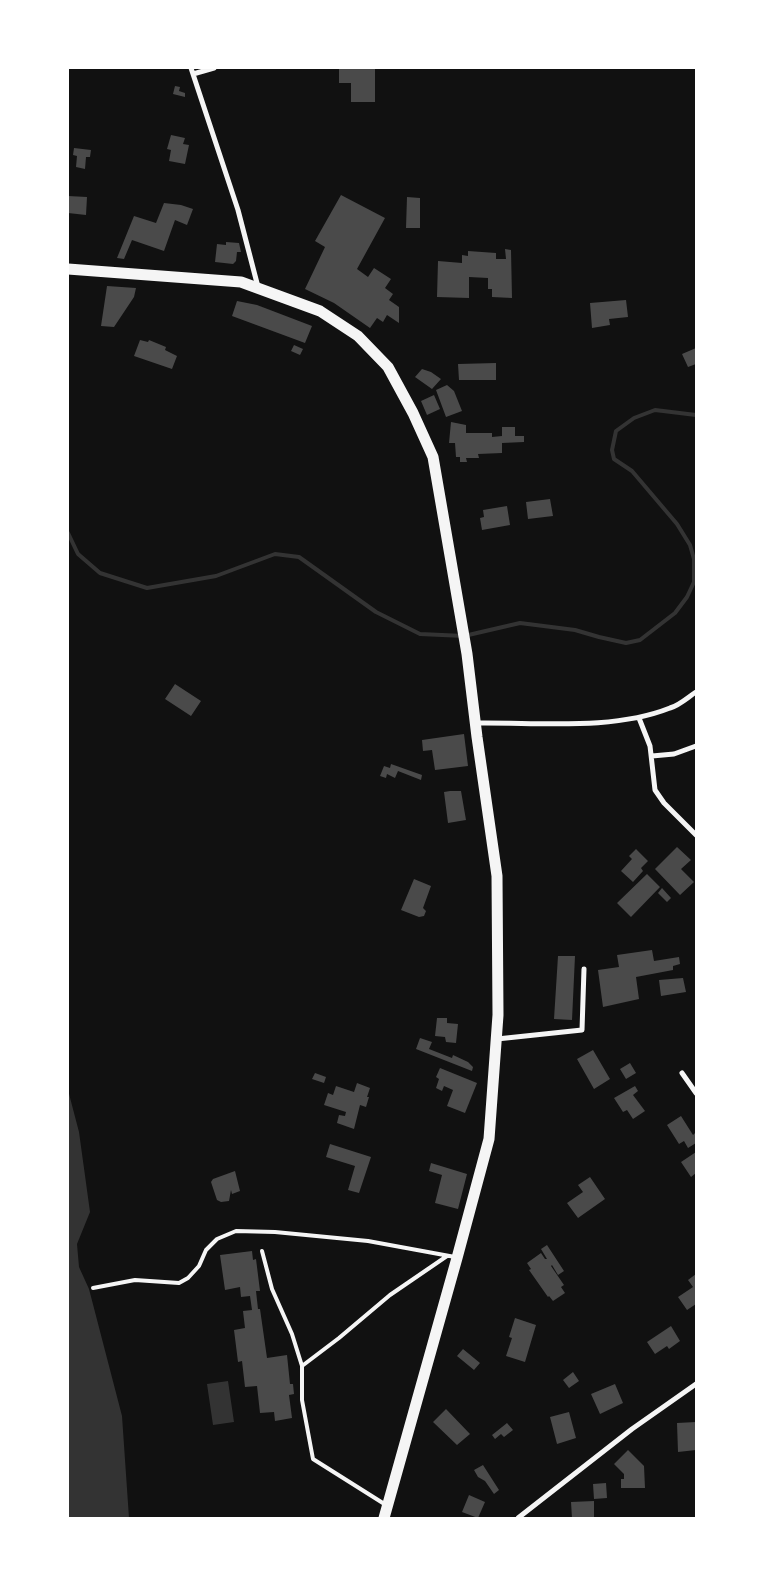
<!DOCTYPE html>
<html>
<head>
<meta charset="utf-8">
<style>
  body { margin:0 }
  #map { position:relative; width:764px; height:1586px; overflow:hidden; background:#111; font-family:Manrope,sans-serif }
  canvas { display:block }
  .frame { position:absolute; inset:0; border:69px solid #fff; pointer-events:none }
</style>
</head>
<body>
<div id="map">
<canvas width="764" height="1586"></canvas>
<div class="frame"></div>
</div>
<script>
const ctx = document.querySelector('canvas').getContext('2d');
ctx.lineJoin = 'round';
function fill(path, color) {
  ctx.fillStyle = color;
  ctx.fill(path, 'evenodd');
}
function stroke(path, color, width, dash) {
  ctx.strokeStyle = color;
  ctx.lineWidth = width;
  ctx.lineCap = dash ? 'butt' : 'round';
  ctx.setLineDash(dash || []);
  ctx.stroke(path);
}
fill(new Path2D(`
  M 68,1090 L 79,1132 L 90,1212 L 77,1244 L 79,1267 L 89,1289 L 122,1416 L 129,1518 L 68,1518 Z
  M 228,1381 L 234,1422 L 213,1425 L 207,1384 Z`), '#333');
stroke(new Path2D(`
  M 68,533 L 78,554 L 100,573 L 147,588 L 216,576 L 275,554 L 299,557 L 376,612 L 420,634 L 464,636 L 520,623 L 575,630 L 599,637 L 626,643 L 640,640 L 675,613 L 687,597 L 694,582 L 694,559 L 690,545 L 677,524 L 632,471 L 614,459 L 612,450 L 616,431 L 634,418 L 655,410 L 696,415`), '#333', 4);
fill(new Path2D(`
  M 339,68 L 375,68 L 375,102 L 351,102 L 351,83 L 339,83 Z
  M 175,86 L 180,87 L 179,91 L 185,93 L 185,97 L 173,94 Z
  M 171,135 L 185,138 L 183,144 L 189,145 L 185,164 L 169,161 L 171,150 L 167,149 Z
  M 74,148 L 91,150 L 90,157 L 86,157 L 85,169 L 76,167 L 77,156 L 73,155 Z
  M 341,195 L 385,218 L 357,269 L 368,277 L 374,268 L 391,279 L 385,288 L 393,294 L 389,300 L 399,307 L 399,323 L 387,315 L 383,322 L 377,318 L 370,328 L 334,303 L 305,289 L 325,247 L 315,241 Z
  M 68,196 L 87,197 L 86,215 L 68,213 Z
  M 407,197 L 420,198 L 420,228 L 406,228 Z
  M 164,203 L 181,205 L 193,209 L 187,225 L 175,220 L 164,251 L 132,240 L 124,259 L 117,258 L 134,216 L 156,223 Z
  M 226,242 L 239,243 L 241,252 L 237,252 L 236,261 L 233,264 L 215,262 L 217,244 L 226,245 Z
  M 505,249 L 511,250 L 512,298 L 492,297 L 492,289 L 488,289 L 488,278 L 469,277 L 469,298 L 437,297 L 438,261 L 462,263 L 462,255 L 468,256 L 468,251 L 496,253 L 496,259 L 506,259 Z
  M 107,286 L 136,288 L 134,297 L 114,327 L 101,326 Z
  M 626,300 L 628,317 L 609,319 L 610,325 L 592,328 L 590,303 Z
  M 237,301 L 257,305 L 312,326 L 305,343 L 232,316 Z
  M 140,340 L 148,342 L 149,340 L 166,347 L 165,350 L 177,356 L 172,369 L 134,356 Z
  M 294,345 L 303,349 L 300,355 L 291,351 Z
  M 696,348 L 696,364 L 688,367 L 682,354 Z
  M 496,363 L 496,380 L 459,380 L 458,364 Z
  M 422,369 L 431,372 L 441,379 L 432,389 L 415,377 Z
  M 447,385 L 454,391 L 462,411 L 446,417 L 436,390 Z
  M 434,395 L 440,409 L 427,415 L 421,401 Z
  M 451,422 L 466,425 L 466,433 L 492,433 L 492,437 L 502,436 L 502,427 L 515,427 L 515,436 L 524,436 L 524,442 L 502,443 L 502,453 L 478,454 L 479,458 L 466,458 L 467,462 L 460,462 L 460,457 L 456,457 L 455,443 L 449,443 Z
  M 550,499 L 553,516 L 528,519 L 526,502 Z
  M 507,506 L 510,525 L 482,530 L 480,518 L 484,517 L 483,510 Z
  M 175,684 L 201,701 L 191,716 L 165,699 Z
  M 464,734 L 468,766 L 435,770 L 432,750 L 423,751 L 422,740 Z
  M 391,764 L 422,775 L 421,780 L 398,771 L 395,778 L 387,774 L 386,778 L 380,776 L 384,766 L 390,768 Z
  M 450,791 L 461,791 L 466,820 L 448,823 L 444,792 Z
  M 677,847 L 691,860 L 681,869 L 694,882 L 680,895 L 655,869 Z
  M 636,849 L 648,861 L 641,868 L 643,871 L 633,882 L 621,871 L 632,859 L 629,856 Z
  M 647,874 L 660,887 L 631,917 L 617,903 Z
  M 414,879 L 431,886 L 423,908 L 426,911 L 424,916 L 419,917 L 401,910 Z
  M 662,888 L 671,898 L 667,902 L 658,893 Z
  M 652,950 L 654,961 L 679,957 L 680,964 L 673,966 L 673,970 L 636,977 L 639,999 L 603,1007 L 598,970 L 619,967 L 617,955 Z
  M 558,956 L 575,956 L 572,1020 L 554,1019 Z
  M 683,978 L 686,992 L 661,996 L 659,980 Z
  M 437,1018 L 447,1018 L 447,1023 L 458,1024 L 456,1043 L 446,1042 L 445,1037 L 435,1036 Z
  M 420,1038 L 432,1042 L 429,1049 L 452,1058 L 453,1055 L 468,1062 L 473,1067 L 472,1071 L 416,1049 Z
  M 593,1050 L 610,1079 L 594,1089 L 577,1059 Z
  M 630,1063 L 636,1073 L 626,1079 L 620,1069 Z
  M 440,1068 L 477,1083 L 465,1113 L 447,1106 L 453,1090 L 444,1086 L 442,1091 L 436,1088 L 439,1079 L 436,1077 Z
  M 315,1073 L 326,1077 L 324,1083 L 312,1079 Z
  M 357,1083 L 370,1088 L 367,1097 L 369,1097 L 366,1107 L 360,1105 L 354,1129 L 337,1123 L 339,1115 L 345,1116 L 346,1112 L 324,1105 L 328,1093 L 333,1095 L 336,1086 L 354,1092 Z
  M 635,1086 L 638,1091 L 633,1095 L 645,1111 L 633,1119 L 627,1110 L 623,1112 L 614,1098 Z
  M 681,1116 L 693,1135 L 696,1132 L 696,1143 L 688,1148 L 684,1141 L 679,1144 L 667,1125 Z
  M 330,1144 L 371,1157 L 359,1193 L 348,1190 L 355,1166 L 326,1157 Z
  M 696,1152 L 696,1173 L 691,1177 L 681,1162 Z
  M 431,1163 L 467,1174 L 458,1209 L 435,1203 L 442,1175 L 429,1171 Z
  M 235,1171 L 240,1191 L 232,1194 L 231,1190 L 229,1201 L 221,1202 L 217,1200 L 211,1182 L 213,1179 Z
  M 590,1177 L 605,1199 L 578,1218 L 567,1203 L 583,1192 L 578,1185 Z
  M 547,1245 L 564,1271 L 558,1275 L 552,1265 L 551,1266 L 564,1285 L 561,1287 L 565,1293 L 553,1301 L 549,1296 L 548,1297 L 529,1270 L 531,1269 L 527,1263 L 541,1253 L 545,1259 L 547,1259 L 541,1249 Z
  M 252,1251 L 253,1260 L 256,1259 L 260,1291 L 256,1291 L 258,1309 L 260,1309 L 267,1358 L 287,1355 L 290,1384 L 293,1384 L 294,1394 L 289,1395 L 292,1418 L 275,1421 L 274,1412 L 260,1413 L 257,1386 L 245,1387 L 242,1361 L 238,1362 L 234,1330 L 245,1328 L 243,1311 L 252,1310 L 250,1296 L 241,1297 L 240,1287 L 225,1290 L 220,1255 Z
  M 696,1274 L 696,1304 L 687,1310 L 678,1297 L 693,1287 L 688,1280 Z
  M 515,1318 L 536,1325 L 525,1362 L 506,1356 L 512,1338 L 509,1337 Z
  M 671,1326 L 680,1341 L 669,1349 L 667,1346 L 655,1354 L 647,1342 Z
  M 463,1349 L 480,1363 L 474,1370 L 457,1356 Z
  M 573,1372 L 579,1381 L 569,1388 L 563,1380 Z
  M 615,1384 L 623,1403 L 600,1414 L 591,1394 Z
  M 446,1409 L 470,1434 L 457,1445 L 433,1422 Z
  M 569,1412 L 576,1438 L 557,1444 L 550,1417 Z
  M 696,1422 L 696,1450 L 678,1452 L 677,1423 Z
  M 507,1423 L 513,1430 L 504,1437 L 501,1434 L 495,1439 L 492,1435 Z
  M 628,1450 L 644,1466 L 645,1488 L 621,1488 L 621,1479 L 624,1479 L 624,1474 L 614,1464 Z
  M 483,1465 L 499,1490 L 494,1494 L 485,1481 L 478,1477 L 474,1470 Z
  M 606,1483 L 607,1498 L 594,1499 L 593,1484 Z
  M 469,1495 L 485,1502 L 478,1518 L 462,1512 Z
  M 594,1501 L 594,1518 L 572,1518 L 571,1502 Z`), '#4a4a4a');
stroke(new Path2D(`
  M 262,1251 L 272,1289 L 292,1334 L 302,1366
  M 93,1288 L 135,1280 L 179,1283 L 188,1278 L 199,1266 L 206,1250 L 217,1239 L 236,1231 L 275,1232 L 368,1241 L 455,1257
  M 386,1505 L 313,1459 L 302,1400 L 302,1366 L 339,1338 L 390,1295 L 447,1256`), '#f5f5f5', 4);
stroke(new Path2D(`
  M 191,68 L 238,210 L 258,287
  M 193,74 L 214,68
  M 639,718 L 650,746 L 655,790 L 664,803 L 696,835
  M 476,723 C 538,722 612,731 670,708 C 680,705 688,697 696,692
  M 652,756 L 674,754 L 696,746
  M 497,1039 L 582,1030 L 584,969
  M 682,1073 L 696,1093
  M 518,1518 L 632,1429 L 696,1384`), '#f5f5f5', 5);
stroke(new Path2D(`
  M 68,269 L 241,282 L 320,311 L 358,336 L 388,367 L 413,413 L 433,457 L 467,654 L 477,737 L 497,876 L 498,1015 L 489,1139 L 457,1258 L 384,1518`), '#f5f5f5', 11);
</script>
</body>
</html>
